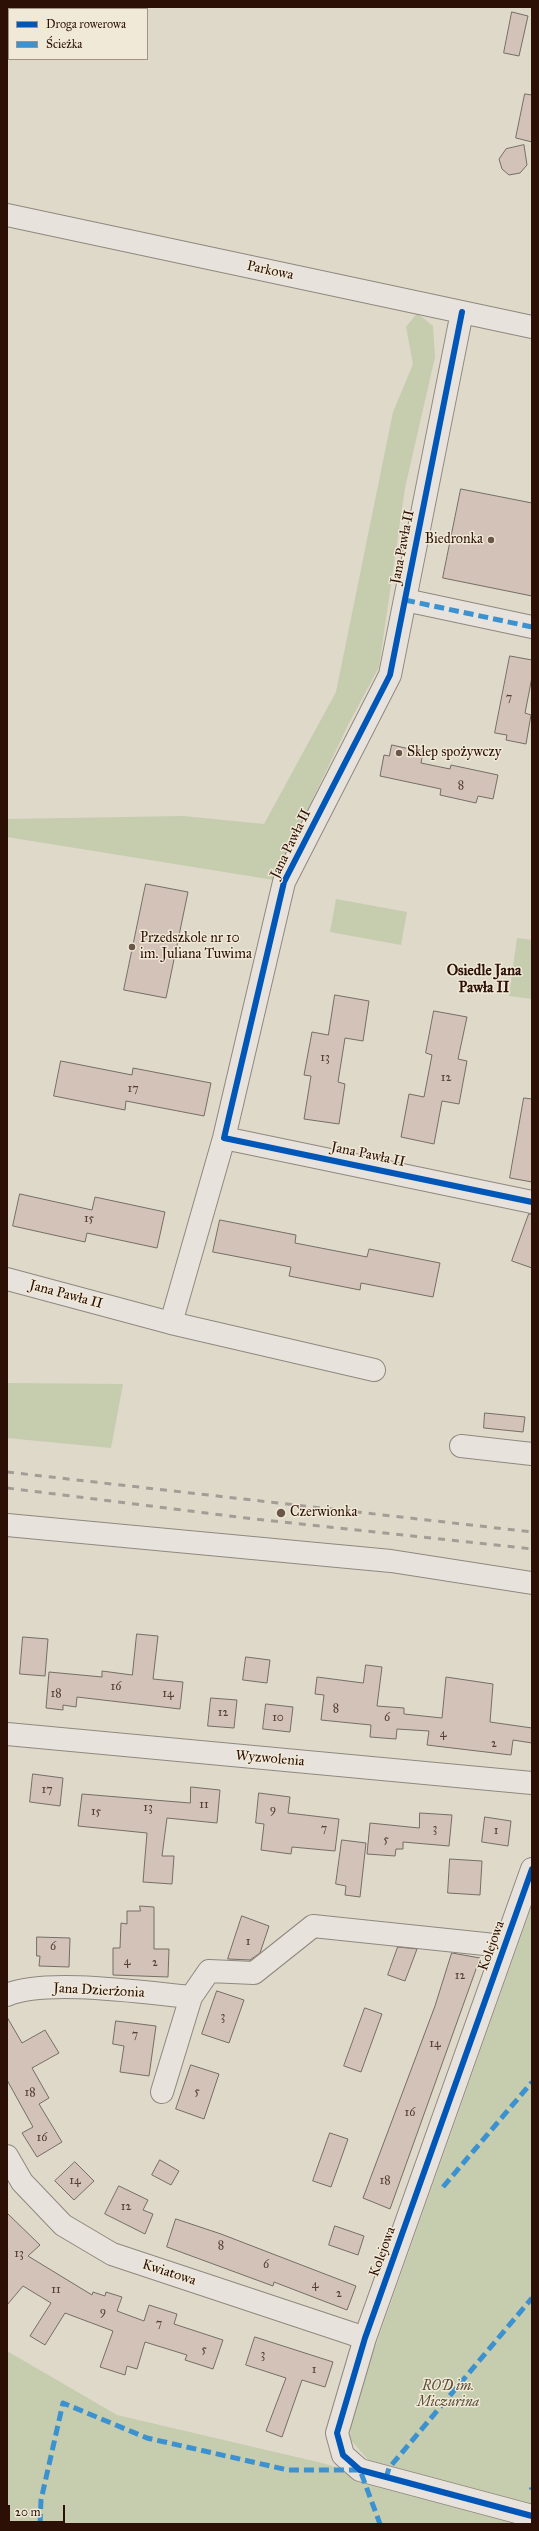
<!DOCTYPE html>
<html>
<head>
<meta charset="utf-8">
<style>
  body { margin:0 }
  #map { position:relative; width:539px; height:2531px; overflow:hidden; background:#dfd9ca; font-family:"IM FELL Great Primer",serif }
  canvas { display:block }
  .frame { position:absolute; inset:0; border:8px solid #2c1005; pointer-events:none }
  .legend { position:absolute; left:8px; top:8px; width:140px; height:52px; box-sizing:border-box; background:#f0e9d7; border:1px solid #a29283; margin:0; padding:5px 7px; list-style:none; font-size:12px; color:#2c1005 }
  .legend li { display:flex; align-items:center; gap:8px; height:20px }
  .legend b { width:20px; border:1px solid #a29283 }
  .scale { position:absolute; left:8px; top:2505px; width:57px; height:18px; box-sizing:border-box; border:2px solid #2c1005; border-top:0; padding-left:5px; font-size:12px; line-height:14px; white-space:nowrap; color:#2c1005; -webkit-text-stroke:3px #f0e9d7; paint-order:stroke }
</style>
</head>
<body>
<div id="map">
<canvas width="539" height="2531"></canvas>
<div class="frame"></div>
<ul class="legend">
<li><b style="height:5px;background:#0057b8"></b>Droga rowerowa</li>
<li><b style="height:5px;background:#3c92d1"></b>Ścieżka</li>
</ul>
<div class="scale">20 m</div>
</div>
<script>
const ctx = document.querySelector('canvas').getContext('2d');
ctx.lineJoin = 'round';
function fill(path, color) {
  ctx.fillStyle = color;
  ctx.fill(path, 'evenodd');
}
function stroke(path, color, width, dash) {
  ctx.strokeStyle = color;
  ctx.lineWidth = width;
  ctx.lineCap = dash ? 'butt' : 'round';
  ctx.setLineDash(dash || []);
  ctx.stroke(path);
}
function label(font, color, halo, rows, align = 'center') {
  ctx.font = font + ' "IM FELL Great Primer",serif';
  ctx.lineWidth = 3;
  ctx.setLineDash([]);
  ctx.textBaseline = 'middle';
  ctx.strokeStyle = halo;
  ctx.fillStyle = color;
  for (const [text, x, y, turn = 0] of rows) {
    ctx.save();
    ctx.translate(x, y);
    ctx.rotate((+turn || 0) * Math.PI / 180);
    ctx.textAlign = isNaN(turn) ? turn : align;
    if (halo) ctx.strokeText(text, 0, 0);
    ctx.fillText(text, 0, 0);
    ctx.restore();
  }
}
fill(new Path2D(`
  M 417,313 L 433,326 L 435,357 L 405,488 L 379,667 L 349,723 L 274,880 L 7,837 L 7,819 L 183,816 L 264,824 L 336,692 L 393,412 L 413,364 L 406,327 Z
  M 336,899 L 407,912 L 401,945 L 330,932 Z
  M 517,938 L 532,940 L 532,999 L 509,996 Z
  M 7,1383 L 123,1384 L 111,1448 L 7,1438 Z
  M 532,1905 L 532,2505 L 389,2468 L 368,2460 L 350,2439 L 352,2412 Z
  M 7,2351 L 117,2415 L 322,2463 L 523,2524 L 7,2524 Z`), '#c6ccae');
const building = new Path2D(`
  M 512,12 L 528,16 L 519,56 L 504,53 Z
  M 525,94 L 532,95 L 532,142 L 516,138 Z
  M 524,145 L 527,165 L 520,173 L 509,175 L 502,169 L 499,159 L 506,149 Z
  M 461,489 L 532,503 L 532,596 L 443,578 Z
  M 510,656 L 532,660 L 532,677 L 525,713 L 531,715 L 526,744 L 506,740 L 507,735 L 495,733 Z
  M 392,745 L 423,752 L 421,763 L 450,769 L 451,765 L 498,775 L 493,799 L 478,796 L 476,803 L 440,795 L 441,789 L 380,776 L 384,755 L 389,756 Z
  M 146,884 L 188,892 L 166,998 L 124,990 Z
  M 335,995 L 369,1001 L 363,1041 L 345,1038 L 338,1082 L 345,1084 L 339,1124 L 304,1119 L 311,1076 L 304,1075 L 312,1032 L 328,1035 Z
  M 434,1011 L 467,1017 L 458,1059 L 467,1061 L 459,1104 L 442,1101 L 434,1144 L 401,1137 L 409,1094 L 424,1097 L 432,1055 L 426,1053 Z
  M 61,1061 L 132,1075 L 133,1068 L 211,1083 L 204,1116 L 126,1101 L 125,1110 L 54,1096 Z
  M 524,1098 L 532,1099 L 532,1182 L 510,1178 Z
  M 20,1194 L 92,1210 L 95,1197 L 165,1212 L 157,1248 L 87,1233 L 85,1242 L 13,1226 Z
  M 529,1214 L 532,1214 L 532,1268 L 512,1261 Z
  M 220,1220 L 296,1235 L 295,1243 L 367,1257 L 369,1249 L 440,1263 L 433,1297 L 361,1283 L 360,1290 L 289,1276 L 291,1267 L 213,1252 Z
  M 485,1413 L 525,1417 L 523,1432 L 484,1428 Z
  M 137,1634 L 158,1636 L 153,1679 L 183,1682 L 180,1709 L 77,1697 L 76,1707 L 63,1705 L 63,1710 L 46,1708 L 49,1672 L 102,1677 L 102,1671 L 132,1675 Z
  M 23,1637 L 48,1639 L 45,1676 L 20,1674 Z
  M 246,1657 L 270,1660 L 267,1683 L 243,1680 Z
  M 366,1665 L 382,1667 L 377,1706 L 404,1708 L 404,1714 L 442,1718 L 446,1677 L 493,1684 L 490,1722 L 532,1728 L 532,1743 L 513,1740 L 511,1755 L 427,1745 L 429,1731 L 397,1729 L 396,1739 L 370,1737 L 371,1725 L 321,1720 L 324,1695 L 315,1694 L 317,1677 L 363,1683 Z
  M 211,1698 L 237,1700 L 234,1728 L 208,1726 Z
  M 266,1704 L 293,1707 L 290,1732 L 263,1729 Z
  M 33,1774 L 63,1778 L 60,1806 L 30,1802 Z
  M 191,1787 L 220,1790 L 217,1823 L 167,1818 L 162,1856 L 174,1856 L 172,1884 L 143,1882 L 147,1833 L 78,1826 L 82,1794 L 190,1803 Z
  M 259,1793 L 290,1797 L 288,1813 L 339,1819 L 335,1851 L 292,1847 L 291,1854 L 261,1850 L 264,1824 L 256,1823 Z
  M 420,1813 L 452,1815 L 449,1846 L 403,1842 L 403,1849 L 396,1849 L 395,1856 L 367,1854 L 370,1823 L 419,1828 Z
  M 485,1817 L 511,1821 L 508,1846 L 482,1842 Z
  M 342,1840 L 366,1843 L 360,1897 L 345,1895 L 346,1886 L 336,1884 Z
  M 450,1859 L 482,1861 L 480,1895 L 448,1893 Z
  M 140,1906 L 154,1907 L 154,1949 L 169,1949 L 168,1977 L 113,1975 L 113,1948 L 120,1948 L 121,1923 L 127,1924 L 127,1911 L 140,1911 Z
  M 242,1916 L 269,1926 L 260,1953 L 250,1960 L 228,1959 Z
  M 37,1937 L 70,1938 L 69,1967 L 39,1966 L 40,1956 L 37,1956 Z
  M 398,1947 L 417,1949 L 405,1981 L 388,1975 Z
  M 452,1953 L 480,1958 L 390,2209 L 363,2198 L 435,2006 Z
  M 217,1991 L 244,2000 L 229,2043 L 202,2034 Z
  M 365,2008 L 382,2014 L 361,2072 L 344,2066 Z
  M 7,2017 L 22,2043 L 45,2030 L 59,2053 L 32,2068 L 49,2098 L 39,2104 L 62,2142 L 37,2157 L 22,2133 L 33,2127 L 7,2080 Z
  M 116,2021 L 156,2026 L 149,2076 L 120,2072 L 124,2046 L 113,2044 Z
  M 191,2065 L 219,2074 L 204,2119 L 176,2109 Z
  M 330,2133 L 348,2139 L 331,2187 L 313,2181 Z
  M 160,2160 L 179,2171 L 171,2185 L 152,2175 Z
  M 75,2162 L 94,2181 L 74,2200 L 55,2181 Z
  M 119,2186 L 148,2200 L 143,2210 L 153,2214 L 145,2234 L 105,2214 Z
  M 7,2213 L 40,2245 L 28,2256 L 92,2295 L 93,2292 L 105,2296 L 106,2292 L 122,2297 L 117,2311 L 144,2321 L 149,2305 L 177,2314 L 174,2324 L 223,2340 L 213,2369 L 185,2360 L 187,2355 L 145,2342 L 137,2369 L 127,2366 L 125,2375 L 100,2367 L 113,2331 L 65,2313 L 45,2345 L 30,2336 L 51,2303 L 23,2286 L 7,2305 Z
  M 176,2219 L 221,2234 L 356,2286 L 347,2310 L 274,2282 L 273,2286 L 167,2247 Z
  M 335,2226 L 364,2236 L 358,2255 L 329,2245 Z
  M 255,2337 L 333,2362 L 325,2387 L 302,2380 L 282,2437 L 266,2431 L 286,2378 L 246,2365 Z`);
fill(building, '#d2c2b7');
stroke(building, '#756e65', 1);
const minor = new Path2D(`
  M 7,215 L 532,327
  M 462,312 L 390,675 L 284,882 L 224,1138 L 532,1202
  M 405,600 L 532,627
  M 7,1279 L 171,1323 L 224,1138
  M 171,1323 L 374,1370
  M 461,1446 L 532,1454
  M 7,1525 L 391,1561 L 532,1583
  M 7,1734 L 532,1783
  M 532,1869 L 365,2338 L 337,2433 L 343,2455 L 360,2470 L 532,2516
  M 7,1995 C 46,1978 146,1993 191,1997
  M 162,2092 L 191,1997 L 209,1971 L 254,1973 L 313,1926 L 504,1946
  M 7,2156 L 22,2182 L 63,2225 L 112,2254 L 365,2338`);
stroke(minor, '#8f887f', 24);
stroke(minor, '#e7e3dc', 22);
stroke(new Path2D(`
  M 7,1472 L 532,1532
  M 7,1488 L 246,1518 L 532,1549`), '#a39d96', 3, [7, 7]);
stroke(new Path2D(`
  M 405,600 L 532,627
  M 443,2187 L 532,2082
  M 386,2478 L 389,2468 L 532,2298
  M 531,2490 L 532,2488
  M 40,2524 L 41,2500 L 63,2403 L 147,2438 L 288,2470 L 360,2470 L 380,2524`), '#3c92d1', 5, [10, 5]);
stroke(new Path2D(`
  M 462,312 L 390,675 L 284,882 L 224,1138 L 532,1202
  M 532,1869 L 365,2338 L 337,2433 L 343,2455 L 360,2470 L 532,2516`), '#0057b8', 6);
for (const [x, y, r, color] of [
  [491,540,4,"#6b564a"],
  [399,753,4,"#6b564a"],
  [132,947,4,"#6b564a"],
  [281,1513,5,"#6b564a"]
]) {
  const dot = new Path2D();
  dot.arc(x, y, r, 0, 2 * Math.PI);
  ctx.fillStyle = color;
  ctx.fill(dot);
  stroke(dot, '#f0e9d7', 1.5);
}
label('12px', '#563c32', null, [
  ["7",509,698],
  ["8",461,786],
  ["13",325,1058],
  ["12",446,1078],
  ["17",133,1089],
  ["15",89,1219],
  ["16",116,1687],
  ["18",56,1694],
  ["14",168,1694],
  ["8",336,1709],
  ["12",223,1713],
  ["10",278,1718],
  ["6",387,1718],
  ["4",443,1734],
  ["2",494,1744],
  ["17",47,1790],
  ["11",204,1805],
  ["13",148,1808],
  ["9",273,1810],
  ["15",96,1812],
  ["7",324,1829],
  ["3",435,1829],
  ["1",496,1831],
  ["5",386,1840],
  ["1",248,1942],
  ["6",53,1947],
  ["4",127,1962],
  ["2",155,1963],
  ["12",460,1976],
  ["3",223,2017],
  ["7",135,2035],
  ["14",435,2044],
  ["5",197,2092],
  ["18",30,2093],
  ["16",410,2113],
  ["16",42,2138],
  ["14",75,2181],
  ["18",385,2181],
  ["12",126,2207],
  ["8",221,2246],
  ["13",19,2254],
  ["6",266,2265],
  ["4",315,2285],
  ["11",56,2290],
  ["2",339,2294],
  ["9",103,2312],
  ["7",159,2324],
  ["5",204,2350],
  ["3",263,2355],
  ["1",314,2370]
]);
label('14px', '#2c1005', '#f0e9d7', [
  ["Parkowa",270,271,12],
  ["Jana Pawła II",403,547,-79],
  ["Jana Pawła II",291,844,-64],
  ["Jana Pawła II",368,1155,12],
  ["Jana Pawła II",66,1295,15],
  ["Wyzwolenia",270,1759,5],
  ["Kolejowa",492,1946,-70],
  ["Jana Dzierżonia",99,1991,3],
  ["Kolejowa",383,2252,-70],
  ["Kwiatowa",169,2273,18]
]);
label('14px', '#2c1005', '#f0e9d7', [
  ["Biedronka",483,540,"right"],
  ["Sklep spożywczy",407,753],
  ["Przedszkole nr 10",140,939],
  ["im. Juliana Tuwima",140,955],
  ["Czerwionka",290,1513]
], 'left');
label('italic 14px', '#5b4e38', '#f0e9d7', [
  ["ROD im.",448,2387],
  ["Miczurina",448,2403]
]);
label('bold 15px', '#2c1005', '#f0e9d7', [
  ["Osiedle Jana",484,971],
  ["Pawła II",484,988]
]);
</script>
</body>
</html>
